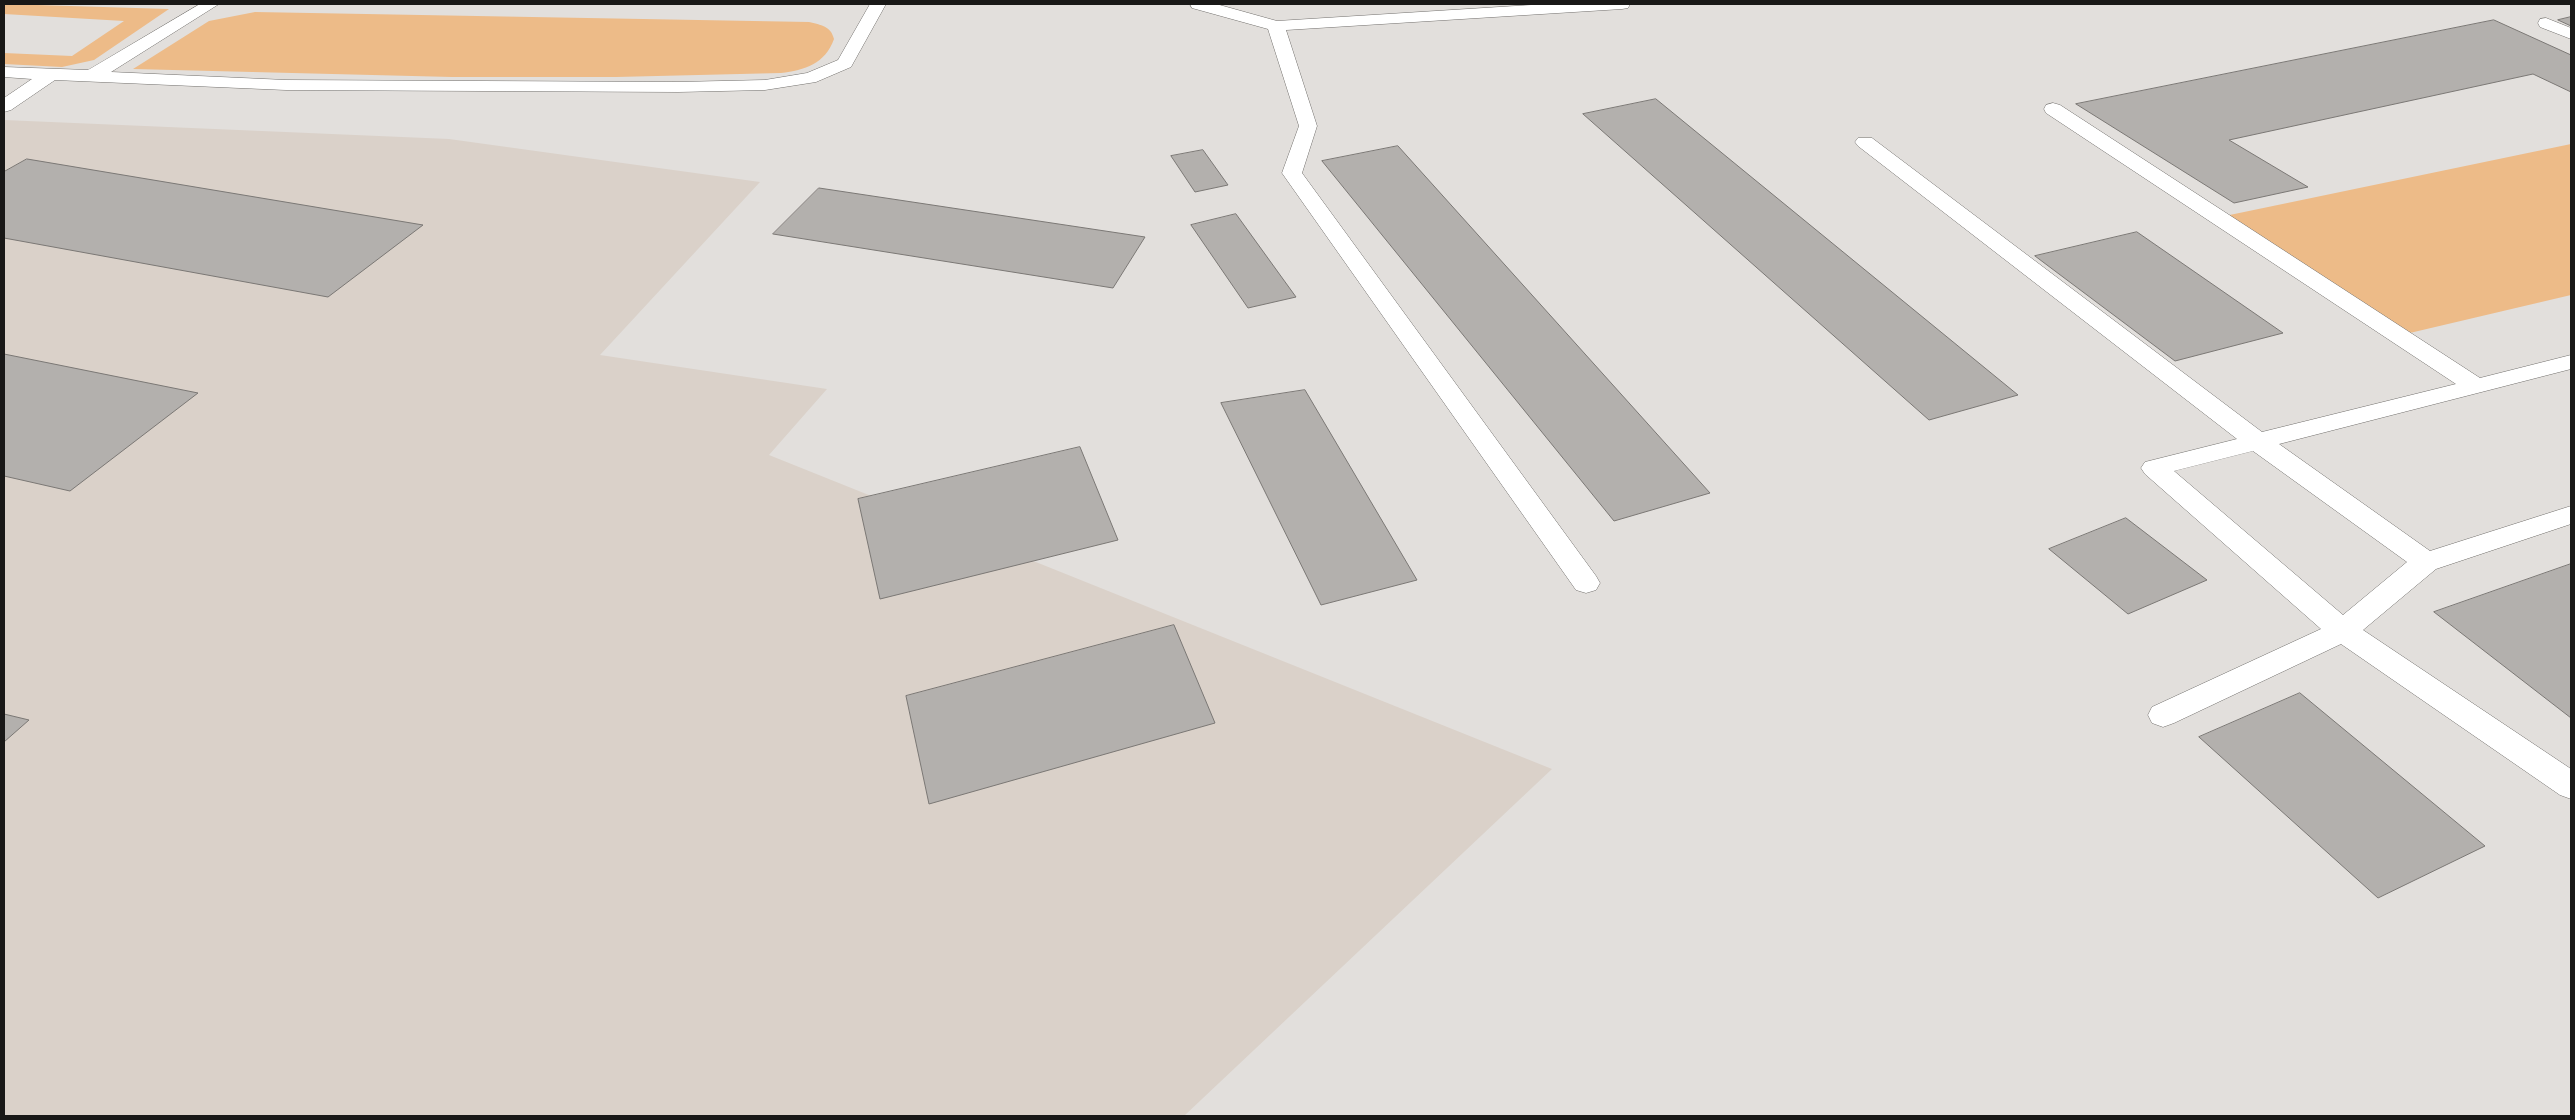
<!DOCTYPE html>
<html>
<head>
<meta charset="utf-8">
<style>
  body { margin:0 }
  #map { position:relative; width:2575px; height:1120px; overflow:hidden; background:#e2dfdc; font-family:Overpass,sans-serif }
  canvas { display:block }
  .frame { position:absolute; inset:0; border:5px solid #191817; pointer-events:none }
</style>
</head>
<body>
<div id="map">
<canvas width="2575" height="1120"></canvas>
<div class="frame"></div>
</div>
<script>
const ctx = document.querySelector('canvas').getContext('2d');
ctx.lineJoin = 'round';
function fill(path, color) {
  ctx.fillStyle = color;
  ctx.fill(path, 'evenodd');
}
function stroke(path, color, width, dash) {
  ctx.strokeStyle = color;
  ctx.lineWidth = width;
  ctx.lineCap = dash ? 'butt' : 'round';
  ctx.setLineDash(dash || []);
  ctx.stroke(path);
}
fill(new Path2D(`
  M 4,120 L 449,139 L 760,182 L 600,355 L 827,389 L 769,455 L 1552,769 L 1184,1116 L 4,1116 Z`), '#dad1c9');
fill(new Path2D(`
  M 4,4 L 169,9 L 94,60 L 62,67 L 4,64 L 4,53 L 72,56 L 124,21 L 4,14 Z
  M 255,12 L 809,22 C 821,25 831,26 834,39 C 825,64 805,70 781,73 L 616,77 L 452,77 L 133,69 L 209,21 Z
  M 2571,144 L 2571,295 L 2397,336 L 2220,217 Z`), '#edbb88');
const building = new Path2D(`
  M 2571,17 L 2571,26 L 2558,20 Z
  M 2494,20 L 2571,55 L 2571,92 L 2533,74 L 2229,140 L 2308,187 L 2234,203 L 2076,104 Z
  M 1656,99 L 2018,395 L 1929,420 L 1583,114 Z
  M 1398,146 L 1710,493 L 1614,521 L 1322,161 Z
  M 1203,150 L 1228,185 L 1195,192 L 1171,156 Z
  M 27,159 L 423,225 L 328,297 L 4,238 L 4,172 Z
  M 819,188 L 1145,237 L 1113,288 L 773,234 Z
  M 1236,214 L 1296,297 L 1248,308 L 1191,225 Z
  M 2137,232 L 2283,333 L 2175,361 L 2035,256 Z
  M 4,354 L 198,393 L 70,491 L 4,476 Z
  M 1305,390 L 1417,580 L 1321,605 L 1221,403 Z
  M 1080,447 L 1118,540 L 880,599 L 858,499 Z
  M 2126,518 L 2207,580 L 2128,614 L 2049,549 Z
  M 2571,564 L 2571,718 L 2434,612 Z
  M 1174,625 L 1215,723 L 929,804 L 906,696 Z
  M 2300,693 L 2485,846 L 2378,898 L 2199,737 Z
  M 4,714 L 29,720 L 4,742 Z`);
fill(building, '#b3b0ad');
stroke(building, '#7b7875', 1);
const service = new Path2D(`
  M 200,4 L 219,4 L 111,72 L 286,80 L 678,82 L 765,80 L 807,73 L 838,60 L 870,4 L 886,4 L 851,67 L 816,82 L 765,90 L 678,92 L 286,90 L 55,80 L 11,110 L 4,112 L 4,98 L 32,79 L 4,77 L 4,67 L 88,70 Z
  M 1190,4 L 1216,4 L 1277,21 L 1547,4 L 1630,4 L 1628,8 L 1622,9 L 1286,30 L 1317,126 L 1302,173 L 1596,576 L 1600,583 L 1596,590 L 1586,593 L 1576,590 L 1282,173 L 1299,126 L 1268,29 L 1192,8 Z
  M 2546,18 L 2571,28 L 2571,39 L 2540,27 L 2538,23 L 2540,19 Z
  M 2053,103 L 2060,105 L 2480,378 L 2571,355 L 2571,369 L 2279,444 L 2430,551 L 2571,506 L 2571,524 L 2436,569 L 2363,630 L 2571,769 L 2571,799 L 2560,795 L 2341,644 L 2174,723 L 2163,727 L 2152,723 L 2148,715 L 2152,707 L 2321,629 L 2145,474 L 2141,468 L 2145,462 L 2237,439 L 1858,146 L 1855,142 L 1858,138 L 1872,138 L 2262,432 L 2456,384 L 2046,113 L 2044,109 L 2046,105 ZM 2253,451 L 2407,562 L 2343,615 L 2174,471 Z`);
stroke(service, '#72706d', 1);
fill(service, '#fff');
</script>
</body>
</html>
